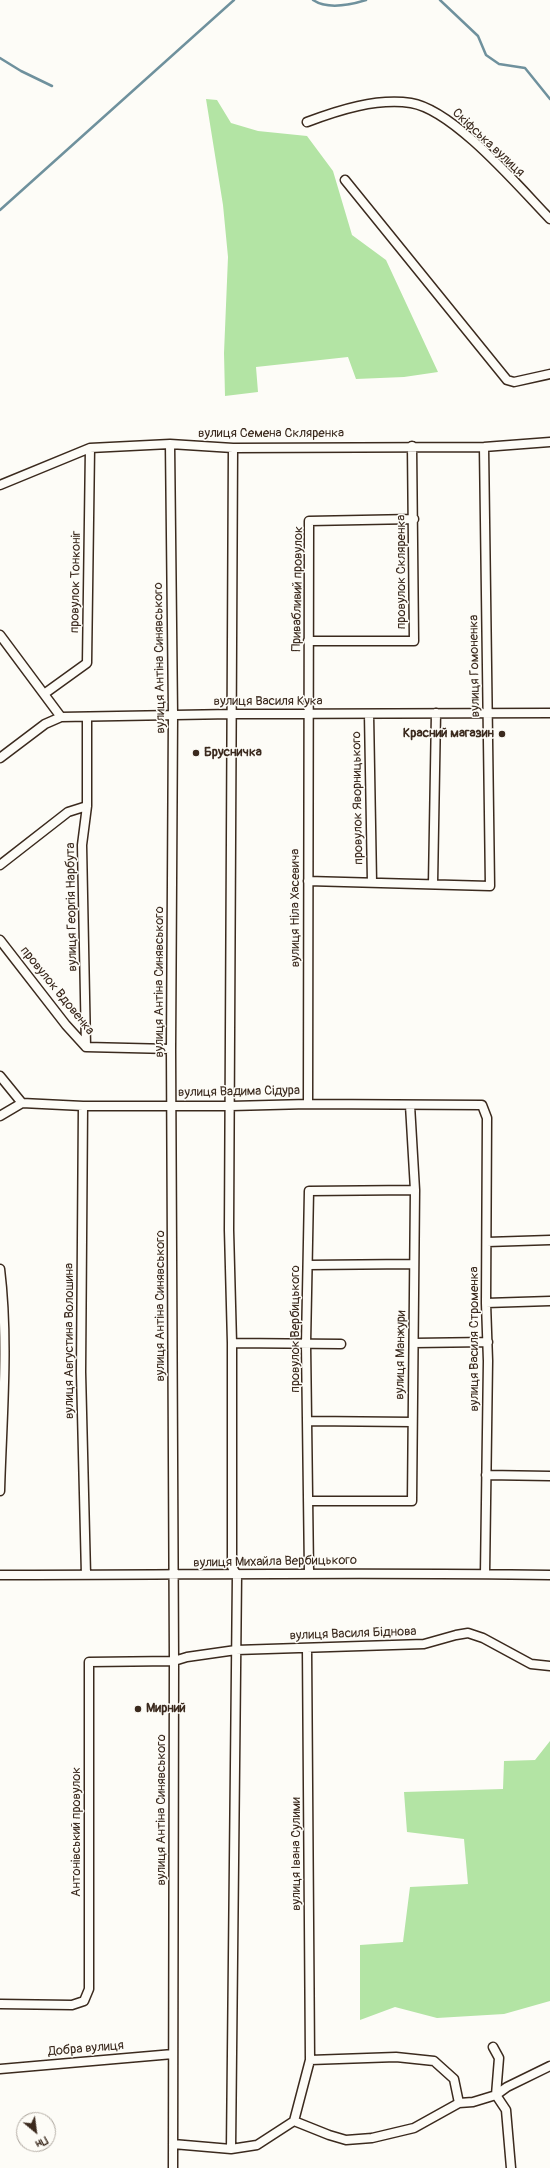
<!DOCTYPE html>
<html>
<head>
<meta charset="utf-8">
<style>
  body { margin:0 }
  #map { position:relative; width:550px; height:2168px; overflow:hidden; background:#fdfcf7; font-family:Pangolin,sans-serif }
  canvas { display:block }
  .north { position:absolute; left:16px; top:2112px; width:40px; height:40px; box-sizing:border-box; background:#fdfcf7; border:1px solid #afa8a0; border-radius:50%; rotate:151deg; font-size:11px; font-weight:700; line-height:16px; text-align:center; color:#3b2a1e }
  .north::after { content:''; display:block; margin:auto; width:14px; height:18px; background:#3b2a1e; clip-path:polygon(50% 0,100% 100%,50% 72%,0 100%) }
</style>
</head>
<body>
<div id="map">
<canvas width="550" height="2168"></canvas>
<div class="north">Пн</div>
</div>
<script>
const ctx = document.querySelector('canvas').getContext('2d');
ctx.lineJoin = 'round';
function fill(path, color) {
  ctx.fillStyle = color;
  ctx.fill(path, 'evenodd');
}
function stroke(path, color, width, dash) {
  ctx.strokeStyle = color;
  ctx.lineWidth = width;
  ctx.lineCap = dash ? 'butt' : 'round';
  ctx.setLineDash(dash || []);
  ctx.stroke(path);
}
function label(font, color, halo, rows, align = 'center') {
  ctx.font = font + ' Pangolin,sans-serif';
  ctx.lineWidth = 3;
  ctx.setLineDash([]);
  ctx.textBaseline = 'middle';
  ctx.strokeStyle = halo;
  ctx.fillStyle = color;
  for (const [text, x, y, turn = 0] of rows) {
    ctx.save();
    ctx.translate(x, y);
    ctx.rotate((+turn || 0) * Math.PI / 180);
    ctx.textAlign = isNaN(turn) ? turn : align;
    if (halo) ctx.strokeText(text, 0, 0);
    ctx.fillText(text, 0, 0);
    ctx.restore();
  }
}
fill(new Path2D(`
  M 206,99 L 217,100 L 231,123 L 258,131 L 307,136 L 333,171 L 352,235 L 386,260 L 438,372 L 404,377 L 356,379 L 348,357 L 256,367 L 258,392 L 225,396 L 224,353 L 228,257 L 223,205 Z
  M 550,1741 L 550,2001 L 504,2014 L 437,2018 L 395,2007 L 360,2020 L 360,1945 L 403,1942 L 410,1887 L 468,1884 L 464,1839 L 407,1832 L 404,1792 L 503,1789 L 504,1761 L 535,1760 Z`), '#b3e4a4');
stroke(new Path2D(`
  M 313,0 C 328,10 350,5 366,0
  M 440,0 L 478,36 L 486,55 L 499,64 L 525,68 L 550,99
  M 0,58 L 21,71 L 52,86
  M 0,210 L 234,0`), '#6f919d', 2.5);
const minor = new Path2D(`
  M 307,122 C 339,110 376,98 411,103 C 454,110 519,187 550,219
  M 345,180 L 507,380 L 514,382 L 550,374
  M 170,444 L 173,715 L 171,1049 L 174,1661 L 173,2168
  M 0,485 L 90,448 L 170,444 L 233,448 L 484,447 L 550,442
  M 0,635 L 61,717
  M 308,641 L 414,641 L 412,446
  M 44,694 L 87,663 L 90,448
  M 369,714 L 372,882
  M 0,758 L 45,724 L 61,717 L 232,714 L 550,713
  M 0,865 L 68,812 L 87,806
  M 308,881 L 490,886 L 484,447
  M 433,884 L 436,713
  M 0,940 L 66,1025 L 86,1047 L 171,1049
  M 86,1047 L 82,845 L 87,806 L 87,718
  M 0,1076 L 22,1103
  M 308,1104 L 309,521 L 414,519
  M 83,1106 L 81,1372 L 86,1575
  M 0,1116 L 22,1103 L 83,1106 L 231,1106 L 308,1104 L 482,1105 L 487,1118 L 486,1303 L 488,1361 L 485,1574
  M 487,1242 L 550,1240
  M 308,1265 L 413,1264
  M 0,1269 C 9,1342 2,1418 0,1491
  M 486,1303 L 550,1301
  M 232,1343 L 341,1344
  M 414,1343 L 488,1342
  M 309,1421 L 412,1422
  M 486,1475 L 550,1476
  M 308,1501 L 412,1501 L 415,1190 L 410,1105
  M 309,1572 L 306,1344 L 309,1191 L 415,1190
  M 0,1575 C 183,1575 367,1572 550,1575
  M 0,2004 L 72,2005 L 84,2001 L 89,1989 L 89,1662 L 174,1661 L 187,1657 L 236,1650 L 424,1644 L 456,1635 L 468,1633 L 483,1638 L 531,1664 L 550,1666
  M 493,2047 L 499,2058 L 496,2095 L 506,2110 L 511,2168
  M 310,2060 L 396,2057 L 434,2061 L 454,2079 L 459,2103
  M 0,2069 L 173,2054
  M 294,2121 L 329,2135 L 346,2140 L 372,2138 L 414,2128 L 459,2103 L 473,2102 L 496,2095 L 507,2087 L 550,2066
  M 173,2144 L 231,2149 L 257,2145 L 294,2121 L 310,2060 L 307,1648
  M 231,2149 L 237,1575 L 232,1567 L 232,1343 L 229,1230 L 233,448`);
stroke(minor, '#3b2a1e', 11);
stroke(minor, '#fdfcf7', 8);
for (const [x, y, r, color] of [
  [502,734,4,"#3b2a1e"],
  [196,753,4,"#3b2a1e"],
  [138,1709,4,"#3b2a1e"]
]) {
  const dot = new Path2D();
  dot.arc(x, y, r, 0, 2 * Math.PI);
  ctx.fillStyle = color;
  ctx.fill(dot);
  stroke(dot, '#fdfcf7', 1.5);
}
label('13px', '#3b2a1e', '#fdfcf7', [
  ["Скіфська вулиця",488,143,43],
  ["вулиця Семена Скляренка",271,434],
  ["провулок Скляренка",402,572,-90],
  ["провулок Тонконіг",76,582,-89],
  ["Привабливий провулок",298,589,-89],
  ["вулиця Антіна Синявського",160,658,-91],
  ["вулиця Гомоненка",475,666,-91],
  ["вулиця Василя Кука",268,702],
  ["провулок Яворницького",358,798,-91],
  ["вулиця Георгія Нарбута",72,907,-91],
  ["вулиця Ніла Хасевича",296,908,-90],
  ["вулиця Антіна Синявського",160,982,-90],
  ["провулок Вдовенка",57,991,51],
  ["вулиця Вадима Сідура",239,1092,-1],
  ["вулиця Антіна Синявського",161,1306,-90],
  ["провулок Вербицького",296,1329,-90],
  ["вулиця Василя Строменка",475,1339,-90],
  ["вулиця Августина Волошина",70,1341,-90],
  ["вулиця Манжури",401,1355,-89],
  ["вулиця Михайла Вербицького",275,1562,-1],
  ["вулиця Василя Біднова",353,1634,-2],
  ["вулиця Антіна Синявського",162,1810,-90],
  ["Антонівський провулок",77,1832,-90],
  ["вулиця Івана Сулими",297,1854,-90],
  ["Добра вулиця",86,2049,-5]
]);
label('bold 13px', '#3b2a1e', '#fdfcf7', [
  ["Красний магазин",494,734,"right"],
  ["Брусничка",204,753],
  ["Мирний",146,1709]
], 'left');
</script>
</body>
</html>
